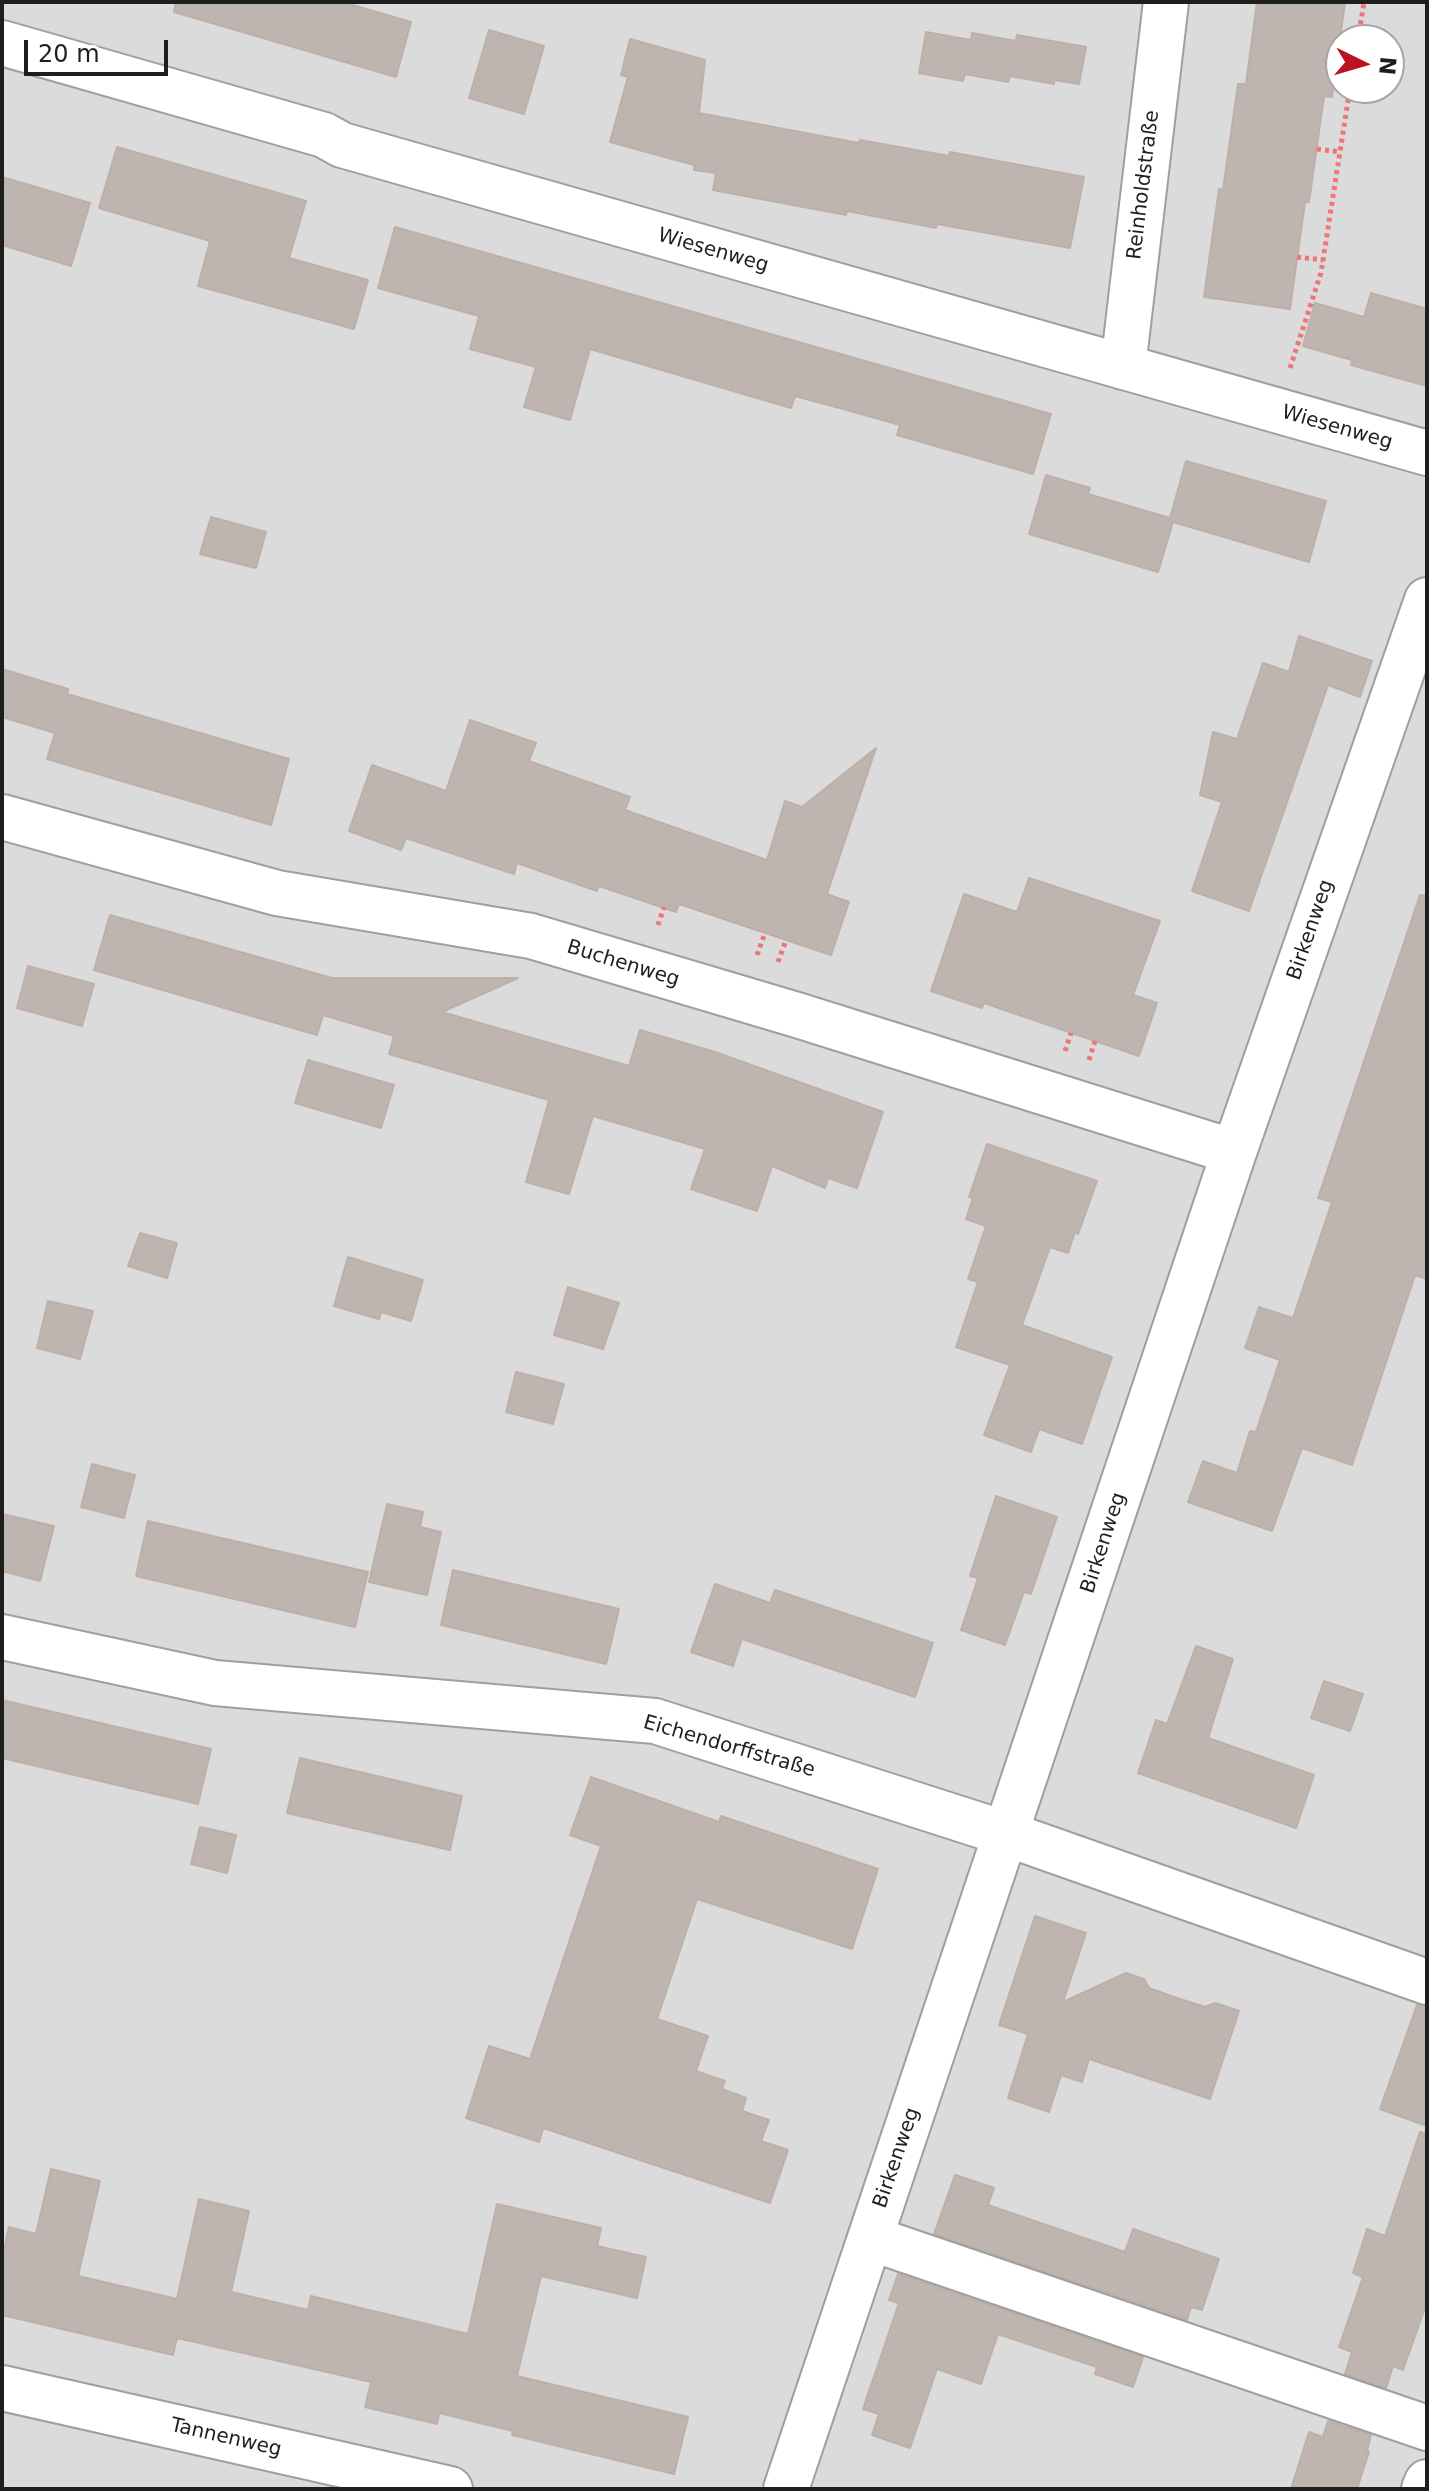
<!DOCTYPE html>
<html>
<head>
<meta charset="utf-8">
<style>
  body { margin:0 }
  #map { position:relative; width:1429px; height:2491px; overflow:hidden; background:#eeeae4; font-family:"DejaVu Sans",sans-serif }
  canvas { display:block }
  .frame { position:absolute; inset:0; border:4px solid #1e1e1e; pointer-events:none }
  .north { position:absolute; left:1325px; top:24px; width:80px; height:80px; box-sizing:border-box; background:#fff; border:2px solid #a5a5a5; border-radius:50%; rotate:95deg; font-size:22px; font-weight:700; line-height:32px; text-align:center; color:#1e1e1e }
  .north::after { content:''; display:block; margin:auto; width:28px; height:36px; background:#ba1224; clip-path:polygon(50% 0,100% 100%,50% 72%,0 100%) }
  .scale { position:absolute; left:24px; top:40px; width:144px; height:36px; box-sizing:border-box; border:4px solid #1e1e1e; border-top:0; padding-left:10px; font-size:24px; line-height:28px; white-space:nowrap; color:#1e1e1e; -webkit-text-stroke:6px #fff; paint-order:stroke }
</style>
</head>
<body>
<div id="map">
<canvas width="1429" height="2491"></canvas>
<div class="frame"></div>
<div class="north">N</div>
<div class="scale">20 m</div>
</div>
<script>
const ctx = document.querySelector('canvas').getContext('2d');
ctx.lineJoin = 'round';
function fill(path, color) {
  ctx.fillStyle = color;
  ctx.fill(path, 'evenodd');
}
function stroke(path, color, width, dash) {
  ctx.strokeStyle = color;
  ctx.lineWidth = width;
  ctx.lineCap = dash ? 'butt' : 'round';
  ctx.setLineDash(dash || []);
  ctx.stroke(path);
}
function label(font, color, halo, rows, align = 'center') {
  ctx.font = font + ' "DejaVu Sans",sans-serif';
  ctx.lineWidth = 8;
  ctx.setLineDash([]);
  ctx.textBaseline = 'middle';
  ctx.strokeStyle = halo;
  ctx.fillStyle = color;
  for (const [text, x, y, turn = 0] of rows) {
    ctx.save();
    ctx.translate(x, y);
    ctx.rotate((+turn || 0) * Math.PI / 180);
    ctx.textAlign = isNaN(turn) ? turn : align;
    if (halo) ctx.strokeText(text, 0, 0);
    ctx.fillText(text, 0, 0);
    ctx.restore();
  }
}
fill(new Path2D(`
  M 2,2 L 1427,2 L 1427,2489 L 2,2489 ZM 1341,40 L 1389,40 L 1389,88 L 1341,88 Z`), '#dcdbdb');
const building = new Path2D(`
  M 176,2 L 342,2 L 411,22 L 396,77 L 174,12 Z
  M 1257,2 L 1345,2 L 1332,97 L 1324,96 L 1309,202 L 1305,202 L 1290,309 L 1204,297 L 1219,189 L 1223,190 L 1238,84 L 1246,84 Z
  M 489,30 L 544,46 L 524,114 L 469,98 Z
  M 926,32 L 971,40 L 972,33 L 1016,41 L 1017,35 L 1086,47 L 1079,84 L 1054,80 L 1054,84 L 1010,76 L 1008,82 L 965,74 L 963,81 L 919,73 Z
  M 630,39 L 705,60 L 699,113 L 859,143 L 860,140 L 949,156 L 950,152 L 1084,177 L 1070,248 L 937,224 L 936,228 L 847,211 L 846,215 L 713,190 L 716,173 L 694,170 L 694,165 L 610,142 L 628,77 L 621,75 Z
  M 117,147 L 306,201 L 289,258 L 368,280 L 354,329 L 198,286 L 210,241 L 99,208 Z
  M 2,177 L 90,203 L 71,266 L 2,245 Z
  M 395,227 L 1051,414 L 1033,474 L 897,435 L 900,425 L 847,410 L 795,396 L 791,408 L 590,349 L 570,420 L 524,407 L 536,367 L 470,349 L 479,316 L 378,288 Z
  M 1371,293 L 1427,309 L 1427,386 L 1351,365 L 1352,360 L 1303,346 L 1315,303 L 1364,317 Z
  M 1186,461 L 1326,501 L 1309,562 L 1173,522 L 1158,572 L 1029,534 L 1046,475 L 1090,488 L 1088,494 L 1170,518 Z
  M 211,517 L 266,532 L 256,568 L 200,554 Z
  M 1299,636 L 1372,661 L 1360,697 L 1328,685 L 1249,911 L 1192,891 L 1222,802 L 1200,795 L 1213,732 L 1237,739 L 1263,663 L 1289,672 Z
  M 2,669 L 68,689 L 67,694 L 289,759 L 271,825 L 47,759 L 55,733 L 2,717 Z
  M 470,720 L 536,743 L 529,761 L 630,797 L 625,810 L 767,860 L 785,801 L 802,807 L 876,748 L 827,894 L 849,902 L 831,955 L 679,904 L 676,912 L 599,886 L 597,891 L 517,863 L 514,874 L 406,838 L 401,850 L 349,831 L 372,765 L 446,791 Z
  M 1029,878 L 1160,921 L 1133,995 L 1157,1003 L 1139,1056 L 984,1003 L 982,1008 L 931,991 L 964,894 L 1017,912 Z
  M 1420,895 L 1427,896 L 1427,1279 L 1415,1275 L 1352,1465 L 1302,1448 L 1272,1531 L 1188,1502 L 1203,1461 L 1237,1473 L 1250,1431 L 1256,1432 L 1280,1360 L 1245,1348 L 1259,1307 L 1293,1318 L 1332,1202 L 1318,1198 Z
  M 110,915 L 332,978 L 518,978 L 442,1012 L 629,1066 L 640,1030 L 715,1052 L 883,1112 L 857,1188 L 828,1178 L 825,1188 L 772,1166 L 757,1211 L 691,1189 L 705,1149 L 593,1116 L 569,1194 L 526,1182 L 549,1100 L 389,1054 L 394,1036 L 323,1015 L 317,1035 L 94,970 Z
  M 28,966 L 94,984 L 82,1026 L 17,1008 Z
  M 308,1060 L 394,1085 L 381,1128 L 295,1103 Z
  M 987,1144 L 1097,1181 L 1078,1234 L 1075,1232 L 1068,1253 L 1050,1247 L 1022,1325 L 1112,1357 L 1082,1444 L 1039,1429 L 1031,1452 L 984,1435 L 1010,1365 L 956,1347 L 978,1282 L 968,1279 L 986,1226 L 966,1219 L 973,1198 L 969,1197 Z
  M 140,1233 L 177,1243 L 167,1278 L 128,1266 Z
  M 348,1257 L 423,1280 L 411,1321 L 381,1312 L 379,1319 L 334,1306 Z
  M 568,1287 L 619,1303 L 603,1349 L 554,1335 Z
  M 48,1301 L 93,1311 L 80,1359 L 37,1348 Z
  M 516,1372 L 564,1384 L 553,1424 L 506,1412 Z
  M 92,1464 L 135,1475 L 124,1518 L 81,1507 Z
  M 996,1496 L 1057,1517 L 1031,1594 L 1024,1592 L 1005,1645 L 961,1630 L 978,1578 L 970,1576 Z
  M 387,1504 L 423,1512 L 420,1527 L 441,1532 L 427,1595 L 369,1582 Z
  M 2,1514 L 54,1526 L 40,1581 L 2,1571 Z
  M 148,1521 L 368,1572 L 355,1627 L 136,1576 Z
  M 453,1570 L 619,1609 L 606,1664 L 441,1625 Z
  M 715,1584 L 770,1603 L 775,1590 L 933,1643 L 915,1697 L 742,1639 L 733,1666 L 691,1652 Z
  M 1196,1646 L 1233,1659 L 1208,1738 L 1314,1775 L 1296,1828 L 1138,1773 L 1156,1720 L 1167,1724 Z
  M 1324,1681 L 1363,1694 L 1350,1731 L 1311,1718 Z
  M 2,1700 L 211,1749 L 198,1804 L 2,1758 Z
  M 300,1758 L 462,1796 L 450,1850 L 287,1813 Z
  M 591,1777 L 719,1822 L 721,1816 L 878,1869 L 852,1949 L 697,1899 L 657,2019 L 708,2036 L 696,2071 L 725,2081 L 722,2089 L 746,2098 L 742,2111 L 769,2120 L 761,2141 L 788,2150 L 770,2203 L 543,2128 L 539,2142 L 466,2118 L 489,2046 L 530,2059 L 601,1846 L 570,1835 Z
  M 200,1827 L 236,1835 L 227,1873 L 191,1864 Z
  M 1035,1916 L 1086,1933 L 1063,2002 L 1126,1973 L 1144,1979 L 1149,1988 L 1177,1998 L 1205,2007 L 1215,2003 L 1239,2011 L 1210,2099 L 1089,2059 L 1082,2082 L 1061,2075 L 1049,2112 L 1008,2098 L 1028,2034 L 999,2025 Z
  M 1417,2005 L 1427,2006 L 1427,2126 L 1380,2109 Z
  M 1420,2132 L 1427,2134 L 1427,2302 L 1403,2370 L 1393,2366 L 1386,2388 L 1345,2374 L 1352,2352 L 1339,2347 L 1363,2277 L 1353,2273 L 1367,2229 L 1385,2236 Z
  M 51,2169 L 100,2181 L 78,2276 L 177,2299 L 199,2199 L 249,2211 L 231,2292 L 308,2310 L 311,2296 L 468,2334 L 497,2204 L 601,2228 L 597,2246 L 646,2257 L 637,2298 L 541,2276 L 517,2376 L 688,2417 L 674,2474 L 512,2435 L 513,2431 L 439,2413 L 437,2424 L 365,2407 L 371,2382 L 177,2338 L 173,2355 L 2,2315 L 2,2260 L 9,2227 L 36,2234 Z
  M 955,2175 L 994,2188 L 988,2205 L 1125,2252 L 1133,2229 L 1219,2259 L 1202,2310 L 1191,2307 L 1187,2320 L 934,2234 Z
  M 898,2274 L 1143,2357 L 1133,2387 L 1095,2374 L 1097,2367 L 998,2334 L 981,2384 L 937,2369 L 910,2448 L 872,2435 L 879,2414 L 863,2409 L 899,2303 L 889,2300 Z
  M 1328,2421 L 1371,2435 L 1367,2451 L 1369,2452 L 1357,2489 L 1291,2489 L 1309,2432 L 1323,2437 Z`);
fill(building, '#beb5b1');
stroke(building, '#beafa8', 2);
const minor = new Path2D(`
  M 2,43 L 324,135 L 342,145 L 1427,453
  M 1123,367 L 1166,2
  M 2,817 L 277,893 L 531,936 L 797,1015 L 1234,1152
  M 2,1637 L 215,1683 L 655,1721 L 1007,1834 L 1427,1982
  M 870,2238 L 1427,2428
  M 2,2388 L 450,2489
  M 786,2489 L 1234,1152 L 1427,600
  M 1424,2489 L 1427,2482`);
stroke(minor, '#9f9f9f', 48);
stroke(new Path2D(`
  M 1358,40 L 1364,2
  M 1339,44 L 1341,44
  M 1317,149 L 1340,152
  M 1297,257 L 1323,260
  M 1290,368 L 1321,273 L 1350,88
  M 658,925 L 664,907
  M 757,955 L 765,933
  M 778,962 L 786,940
  M 1065,1051 L 1071,1033
  M 1089,1060 L 1095,1041`), '#ed7677', 5, [4, 4]);
stroke(minor, '#fff', 44);
label('20px', '#1e1e1e', '#fff', [
  ["Reinholdstraße",1144,185,-83],
  ["Wiesenweg",713,251,16],
  ["Wiesenweg",1337,428,16],
  ["Birkenweg",1311,930,-71],
  ["Buchenweg",623,964,17],
  ["Birkenweg",1104,1543,-72],
  ["Eichendorffstraße",729,1747,16],
  ["Birkenweg",897,2158,-71],
  ["Tannenweg",226,2438,13]
]);
</script>
</body>
</html>
